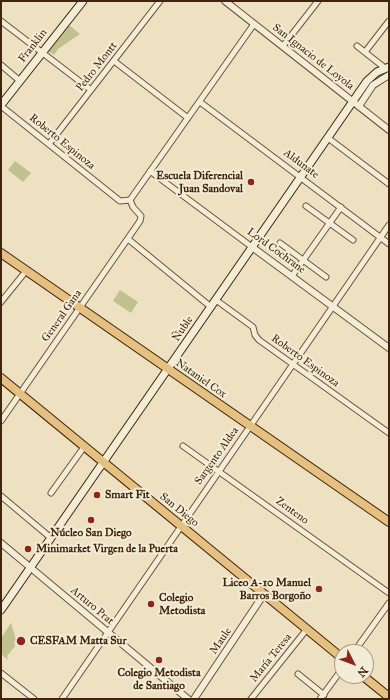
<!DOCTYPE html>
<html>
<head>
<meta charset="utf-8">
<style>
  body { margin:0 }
  #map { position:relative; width:390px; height:700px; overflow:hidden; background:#ede1c2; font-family:"IM FELL Great Primer",serif }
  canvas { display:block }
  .frame { position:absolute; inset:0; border:2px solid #40240d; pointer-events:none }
  .north { position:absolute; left:334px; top:644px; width:40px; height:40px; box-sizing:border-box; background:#f3ecd7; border:1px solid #ab9c86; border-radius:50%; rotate:132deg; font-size:11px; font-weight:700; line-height:16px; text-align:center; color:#40240d }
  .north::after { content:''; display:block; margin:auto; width:14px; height:18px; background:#8f2418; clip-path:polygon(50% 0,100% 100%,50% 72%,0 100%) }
</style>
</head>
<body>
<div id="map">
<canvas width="390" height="700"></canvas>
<div class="frame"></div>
<div class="north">N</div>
</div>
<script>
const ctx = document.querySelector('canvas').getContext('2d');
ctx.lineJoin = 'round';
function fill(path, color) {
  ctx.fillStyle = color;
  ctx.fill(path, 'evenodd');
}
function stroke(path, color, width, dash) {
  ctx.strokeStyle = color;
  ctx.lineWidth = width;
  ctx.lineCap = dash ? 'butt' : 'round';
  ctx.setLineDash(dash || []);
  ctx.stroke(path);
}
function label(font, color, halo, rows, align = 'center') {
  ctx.font = font + ' "IM FELL Great Primer",serif';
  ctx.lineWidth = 4;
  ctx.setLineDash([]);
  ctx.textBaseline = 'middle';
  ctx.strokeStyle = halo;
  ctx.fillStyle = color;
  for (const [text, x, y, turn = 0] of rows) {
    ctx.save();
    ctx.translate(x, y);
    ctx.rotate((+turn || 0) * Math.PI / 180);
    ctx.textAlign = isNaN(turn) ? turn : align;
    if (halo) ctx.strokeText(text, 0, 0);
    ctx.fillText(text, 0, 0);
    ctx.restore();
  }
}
fill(new Path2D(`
  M 69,25 L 80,34 L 58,49 L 54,55 L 48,51 Z
  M 15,161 L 31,173 L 23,182 L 8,170 Z
  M 120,290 L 138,302 L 131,313 L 113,301 Z
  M 11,623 L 16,640 L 14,642 L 15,646 L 7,656 L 8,660 L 1,654 L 1,638 Z`), '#bfc18e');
const minor = new Path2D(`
  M 1,21 L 91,90
  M 283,46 L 318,1
  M 357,46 L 385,68
  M 365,52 L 389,21
  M 114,61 L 188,118
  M 1,65 L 20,81
  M 200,102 L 389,244
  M 1,106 L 120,201 L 130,200
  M 328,138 L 389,184
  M 49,144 L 160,1
  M 150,171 L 252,247
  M 130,200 L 254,24
  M 306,206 L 353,240
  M 128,239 L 211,307
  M 280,243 L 326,277
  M 292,276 L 341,207
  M 216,300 L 253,327 L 255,335 L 259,340 L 389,433
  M 1,302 L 26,271
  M 1,421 L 140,221 L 141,216 L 133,207 L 130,200
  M 183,446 L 389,593
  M 51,493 L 84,447
  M 1,496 L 51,538
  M 354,652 L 389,603
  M 1,673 L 34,699
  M 298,674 L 324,695
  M 62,699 L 389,225
  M 251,699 L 307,629
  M 320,699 L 342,669`);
const tertiary = new Path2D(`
  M 225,1 L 389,130
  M 359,106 L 373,85 L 389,75
  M 252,247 L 389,348
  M 1,543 L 188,699
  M 194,699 L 264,594`);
const secondary = new Path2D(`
  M 1,105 L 83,1
  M 1,610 L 367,81 L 377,72 L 389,67`);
const primary = new Path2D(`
  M 1,253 L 389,522
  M 1,378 L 342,658
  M 363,676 L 389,697`);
stroke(minor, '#6b533a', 7);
stroke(tertiary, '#6b533a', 8);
stroke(secondary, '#40240d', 9);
stroke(primary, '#40240d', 10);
stroke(minor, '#f3ecd7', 5);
stroke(tertiary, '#f3ecd7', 6);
stroke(secondary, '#f3ecd7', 7);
stroke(primary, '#e6c081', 8);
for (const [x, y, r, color] of [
  [251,182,4,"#8f2418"],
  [97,495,4,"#8f2418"],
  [91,520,4,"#8f2418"],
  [28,549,4,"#8f2418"],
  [319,589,4,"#8f2418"],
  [151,604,4,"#8f2418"],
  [21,641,5,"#8f2418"],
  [159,660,4,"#8f2418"]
]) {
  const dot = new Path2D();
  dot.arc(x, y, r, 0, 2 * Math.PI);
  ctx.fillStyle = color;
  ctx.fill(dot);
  stroke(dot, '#f3ecd7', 1.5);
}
label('11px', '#40240d', '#f3ecd7', [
  ["Franklin",33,46,-52],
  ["San Ignacio de Loyola",313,57,38],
  ["Pedro Montt",97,67,-52],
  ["Roberto Espinoza",62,142,39],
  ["Aldunate",301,164,37],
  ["Lord Cochrane",276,251,36],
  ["General Gana",62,316,-55],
  ["Ñuble",183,329,-56],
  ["Roberto Espinoza",305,361,36],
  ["Nataniel Cox",201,379,35],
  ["Sargento Aldea",217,456,-55],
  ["San Diego",179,510,39],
  ["Zenteno",292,511,36],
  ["Arturo Prat",92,606,40],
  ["Maule",221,641,-56],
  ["María Teresa",271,658,-51]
]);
label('bold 11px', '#40240d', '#f3ecd7', [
  ["Escuela Diferencial",243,176,"right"],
  ["Juan Sandoval",243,189,"right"],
  ["Smart Fit",105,495],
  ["Núcleo San Diego",91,533,"center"],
  ["Minimarket Virgen de la Puerta",36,549],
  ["Liceo A-10 Manuel",311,583,"right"],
  ["Barros Borgoño",311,596,"right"],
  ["Colegio",159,598],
  ["Metodista",159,611],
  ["CESFAM Matta Sur",30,641],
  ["Colegio Metodista",159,673,"center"],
  ["de Santiago",159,686,"center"]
], 'left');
</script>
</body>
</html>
